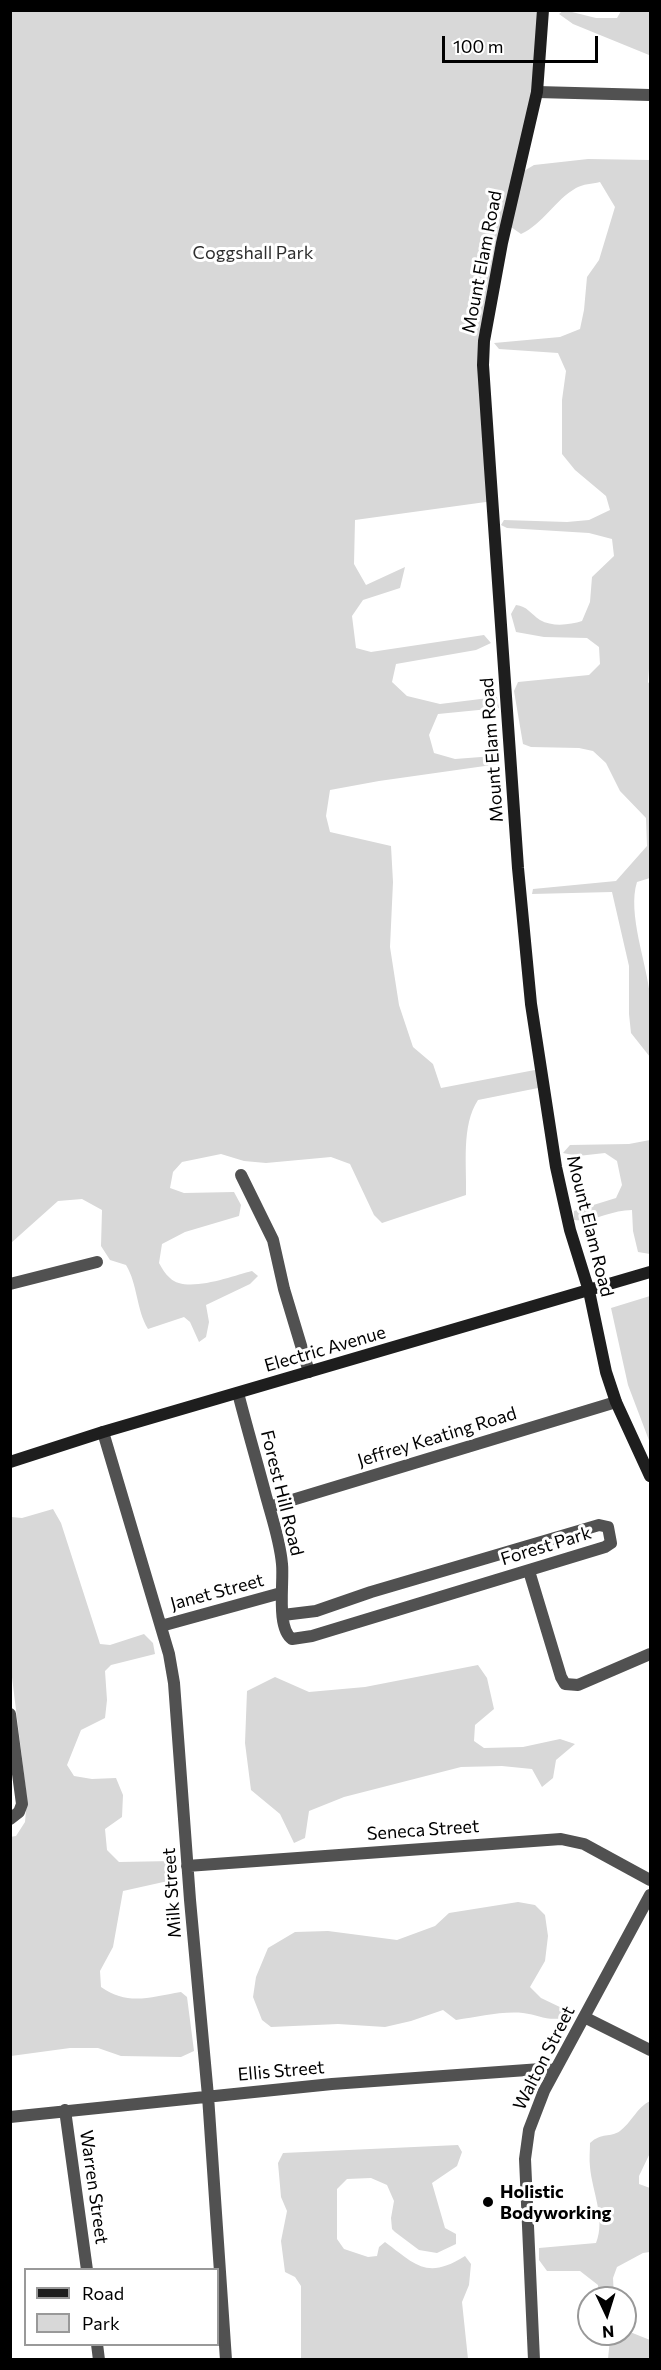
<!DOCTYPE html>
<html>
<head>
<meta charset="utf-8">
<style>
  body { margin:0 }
  #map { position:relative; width:661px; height:2370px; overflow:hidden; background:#fff; font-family:Commissioner,sans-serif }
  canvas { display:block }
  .frame { position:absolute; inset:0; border:12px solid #000; pointer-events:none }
  .legend { position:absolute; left:24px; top:2268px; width:195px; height:78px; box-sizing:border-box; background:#fff; border:2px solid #999; margin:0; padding:8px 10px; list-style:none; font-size:18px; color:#000 }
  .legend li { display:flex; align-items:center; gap:12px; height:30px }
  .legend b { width:30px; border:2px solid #999 }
  .north { position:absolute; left:577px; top:2286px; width:60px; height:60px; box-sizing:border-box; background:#fff; border:2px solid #999; border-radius:50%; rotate:176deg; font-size:16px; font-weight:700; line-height:24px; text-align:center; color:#000 }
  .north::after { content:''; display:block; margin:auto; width:21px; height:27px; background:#000; clip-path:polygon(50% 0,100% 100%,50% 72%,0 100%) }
  .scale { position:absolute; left:442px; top:36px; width:156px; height:27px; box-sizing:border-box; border:3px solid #000; border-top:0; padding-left:8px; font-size:18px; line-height:21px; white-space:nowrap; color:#000; -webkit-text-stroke:4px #fff; paint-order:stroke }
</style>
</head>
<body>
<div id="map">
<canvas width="661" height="2370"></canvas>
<div class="frame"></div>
<ul class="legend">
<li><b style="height:8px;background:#1e1e1e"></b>Road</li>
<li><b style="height:16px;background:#d8d8d8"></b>Park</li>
</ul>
<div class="north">N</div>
<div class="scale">100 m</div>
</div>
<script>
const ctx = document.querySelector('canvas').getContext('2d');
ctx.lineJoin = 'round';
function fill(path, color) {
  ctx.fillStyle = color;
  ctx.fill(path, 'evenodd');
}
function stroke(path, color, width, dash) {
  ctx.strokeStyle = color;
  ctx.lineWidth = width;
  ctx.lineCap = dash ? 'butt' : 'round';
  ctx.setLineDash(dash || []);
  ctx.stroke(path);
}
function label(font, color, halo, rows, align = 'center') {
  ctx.font = font + ' Commissioner,sans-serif';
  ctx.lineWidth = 6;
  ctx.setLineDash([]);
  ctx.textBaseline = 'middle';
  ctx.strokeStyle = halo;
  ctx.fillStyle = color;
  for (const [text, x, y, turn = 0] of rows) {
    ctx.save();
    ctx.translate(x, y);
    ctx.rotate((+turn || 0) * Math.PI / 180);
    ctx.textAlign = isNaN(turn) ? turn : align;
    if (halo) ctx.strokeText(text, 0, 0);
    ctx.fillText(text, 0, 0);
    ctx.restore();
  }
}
fill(new Path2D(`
  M 564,10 L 596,18 L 617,18 L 621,11 L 650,11 L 650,62 L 649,55 L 573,24 L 559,14 Z
  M 11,11 L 543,11 L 537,92 L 484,341 L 493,501 L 355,520 L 354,564 L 366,585 L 405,567 L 400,588 L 363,600 L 352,616 L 356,648 L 371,652 L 484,635 L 491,643 L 476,650 L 396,664 L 392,682 L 407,696 L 440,704 L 497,697 L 499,708 L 438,714 L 429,735 L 434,753 L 455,759 L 494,756 L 499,764 L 379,781 L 330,790 L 326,816 L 330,832 L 391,846 L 393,882 L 390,947 L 399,1005 L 413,1047 L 433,1064 L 441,1088 L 540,1069 L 543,1087 L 478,1100 C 461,1126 467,1165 466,1195 L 382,1223 L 374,1215 L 350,1164 L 331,1157 L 266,1163 L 244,1161 L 221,1154 L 182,1162 L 173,1172 L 170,1188 L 184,1193 L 234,1192 L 241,1205 L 239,1216 L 185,1232 L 162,1244 L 159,1263 C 162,1268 165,1274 170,1278 C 186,1294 232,1276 252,1271 L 258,1276 L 250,1284 L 206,1305 L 209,1322 L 206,1337 L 199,1342 L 190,1322 L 184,1317 L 148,1329 C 136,1309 138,1285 126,1265 L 110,1260 L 101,1246 L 102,1210 L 82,1199 L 58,1201 L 11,1243 Z
  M 588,159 L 650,160 L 650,655 L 648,682 L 650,685 L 650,878 L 637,882 C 627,913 647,964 650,996 C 653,1016 650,1037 650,1057 L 631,1033 L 629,1014 L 629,966 L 612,892 L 532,894 L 533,889 L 616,881 L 647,846 L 646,818 L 620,791 L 606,763 L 593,751 L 579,748 L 531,747 L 523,744 L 514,691 L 518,682 L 589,675 L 600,664 L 599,647 L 587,638 L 544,637 L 516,632 L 511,614 L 516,605 C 527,606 531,614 540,620 C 552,627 570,625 582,621 L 590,602 L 592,577 L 614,556 L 612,539 L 589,533 L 507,528 L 501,525 L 504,520 L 567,522 L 589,520 L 610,510 L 606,496 L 575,470 L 562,454 L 562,400 L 566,371 L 558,353 L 499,349 L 494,343 L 560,337 L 580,329 L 584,310 L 587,277 L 599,260 L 615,207 L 600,182 C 592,184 583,184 576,188 C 555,200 543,224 521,234 L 511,227 L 524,171 L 534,165 Z
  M 650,1140 L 650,1254 L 638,1252 L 633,1231 L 632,1210 C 611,1210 595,1222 574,1220 L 574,1211 L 616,1198 L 622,1185 L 617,1161 L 605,1153 L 578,1156 L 563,1153 L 570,1145 L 629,1144 Z
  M 650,1296 L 650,1443 L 628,1385 L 611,1308 Z
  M 53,1509 L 61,1523 L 100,1644 L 110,1645 L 144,1634 L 153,1643 L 155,1654 L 111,1665 L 105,1671 L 107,1700 L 105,1718 L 81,1730 L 67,1765 L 74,1776 L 92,1779 L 116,1778 L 123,1795 L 122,1817 L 105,1829 L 107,1850 L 119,1862 L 173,1861 L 177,1876 L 168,1881 L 123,1891 L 113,1947 L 100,1971 L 101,1987 C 128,2006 150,1997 181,1992 L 187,1997 L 194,2051 L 181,2057 L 121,2056 L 98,2048 L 70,2048 L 11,2056 L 10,1837 L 16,1836 L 25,1822 L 27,1799 L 10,1661 L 11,1517 L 22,1518 Z
  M 478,1665 L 487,1678 L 494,1709 L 475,1725 L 474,1741 L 484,1748 L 523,1747 L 560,1739 L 575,1744 L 556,1760 L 553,1778 L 542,1787 L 532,1769 L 502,1766 L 461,1767 L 344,1797 L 309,1811 L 305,1838 L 294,1843 L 280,1814 L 251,1790 L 245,1743 L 247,1691 L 275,1677 L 309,1692 L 365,1687 Z
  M 518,1902 L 535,1905 L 545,1915 L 548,1936 L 545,1961 L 530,1987 L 541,1998 L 564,2009 L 564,2018 C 546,2021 539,2015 523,2013 C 501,2011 478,2017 456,2020 L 443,2010 L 411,2021 L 385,2027 L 338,2024 L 271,2027 L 262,2020 L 253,1997 L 256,1977 L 268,1948 L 295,1932 L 328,1931 L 397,1940 L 435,1926 L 449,1913 Z
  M 650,2101 L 650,2153 L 639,2176 L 639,2184 L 650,2188 L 650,2252 L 643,2253 L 617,2267 L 613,2278 L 614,2298 L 599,2298 L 598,2285 L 580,2271 L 547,2271 L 539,2260 L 539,2248 L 596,2243 C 606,2219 592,2191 590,2167 C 589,2159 590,2151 590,2143 C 602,2132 610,2138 620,2131 C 631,2123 638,2106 650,2101 Z
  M 458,2145 L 462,2152 L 457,2166 L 432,2183 L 445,2228 L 456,2234 L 456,2244 L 437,2253 L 419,2250 L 395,2232 L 392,2229 L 391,2218 L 394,2201 L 387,2185 L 371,2178 L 347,2179 L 337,2189 L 337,2239 L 344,2249 L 368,2257 L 377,2256 L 379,2247 L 385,2242 C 416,2265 427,2280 465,2256 L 471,2264 L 469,2285 L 462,2302 L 468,2359 L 301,2359 L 301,2286 L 295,2277 L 285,2272 L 281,2241 L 287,2211 L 281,2197 L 278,2163 L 283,2153 Z
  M 625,2330 L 650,2340 L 650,2359 L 608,2359 L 610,2339 L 606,2334 L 625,2334 Z`), '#d8d8d8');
stroke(new Path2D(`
  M 537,92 L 650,95
  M 241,1175 L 273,1240 L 284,1289 L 309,1372
  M 10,1284 L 97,1262
  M 238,1393 C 247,1428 257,1462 266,1496 C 272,1518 280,1541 282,1564 C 284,1582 276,1628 292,1639 L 312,1636 L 605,1547 L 611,1543 L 608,1527 L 599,1525 L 371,1592 L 316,1611 L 283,1615
  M 103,1432 L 169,1654 L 174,1683 L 190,1900 L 208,2096 L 226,2360
  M 269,1507 L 616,1402
  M 529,1571 L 561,1677 L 565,1684 L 578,1685 L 650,1654
  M 161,1626 L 281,1593
  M 10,1714 L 22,1804 L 19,1812 L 10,1819
  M 187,1866 L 561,1839 L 584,1844 L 650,1880
  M 584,2017 L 650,2050
  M 65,2110 L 87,2270
  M 10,2117 L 332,2084 L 541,2069 L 555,2070
  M 97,2344 L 99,2360
  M 534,2360 L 525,2159 L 529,2130 L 544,2091 L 650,1895`), '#515151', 12);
stroke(new Path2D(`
  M 543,10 L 537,92 L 502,243 L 484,341 L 483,365 L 490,468 L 518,868 L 531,1004 L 556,1167 L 570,1230 L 589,1291 L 606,1372 L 616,1402 L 650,1476
  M 10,1462 L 103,1432 L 650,1272`), '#1e1e1e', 12);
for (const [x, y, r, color] of [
  [488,2202,6,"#000"]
]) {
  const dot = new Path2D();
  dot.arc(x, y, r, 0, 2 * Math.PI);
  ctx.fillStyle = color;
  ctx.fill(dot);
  stroke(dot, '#fff', 2);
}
label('18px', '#2f2f2f', '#fff', [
  ["Coggshall Park",253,253]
]);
label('18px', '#000', '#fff', [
  ["Mount Elam Road",482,262,-79],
  ["Mount Elam Road",492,750,-94],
  ["Mount Elam Road",590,1226,76],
  ["Electric Avenue",325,1349,-16],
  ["Jeffrey Keating Road",437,1437,-17],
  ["Forest Hill Road",282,1493,76],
  ["Forest Park",546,1546,-17],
  ["Janet Street",217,1592,-15],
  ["Seneca Street",423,1830,-4],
  ["Milk Street",172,1893,-94],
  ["Walton Street",544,2058,-63],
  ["Ellis Street",281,2071,-5],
  ["Warren Street",94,2187,82]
]);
label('bold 18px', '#000', '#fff', [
  ["Holistic",500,2192],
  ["Bodyworking",500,2213]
], 'left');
</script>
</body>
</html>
